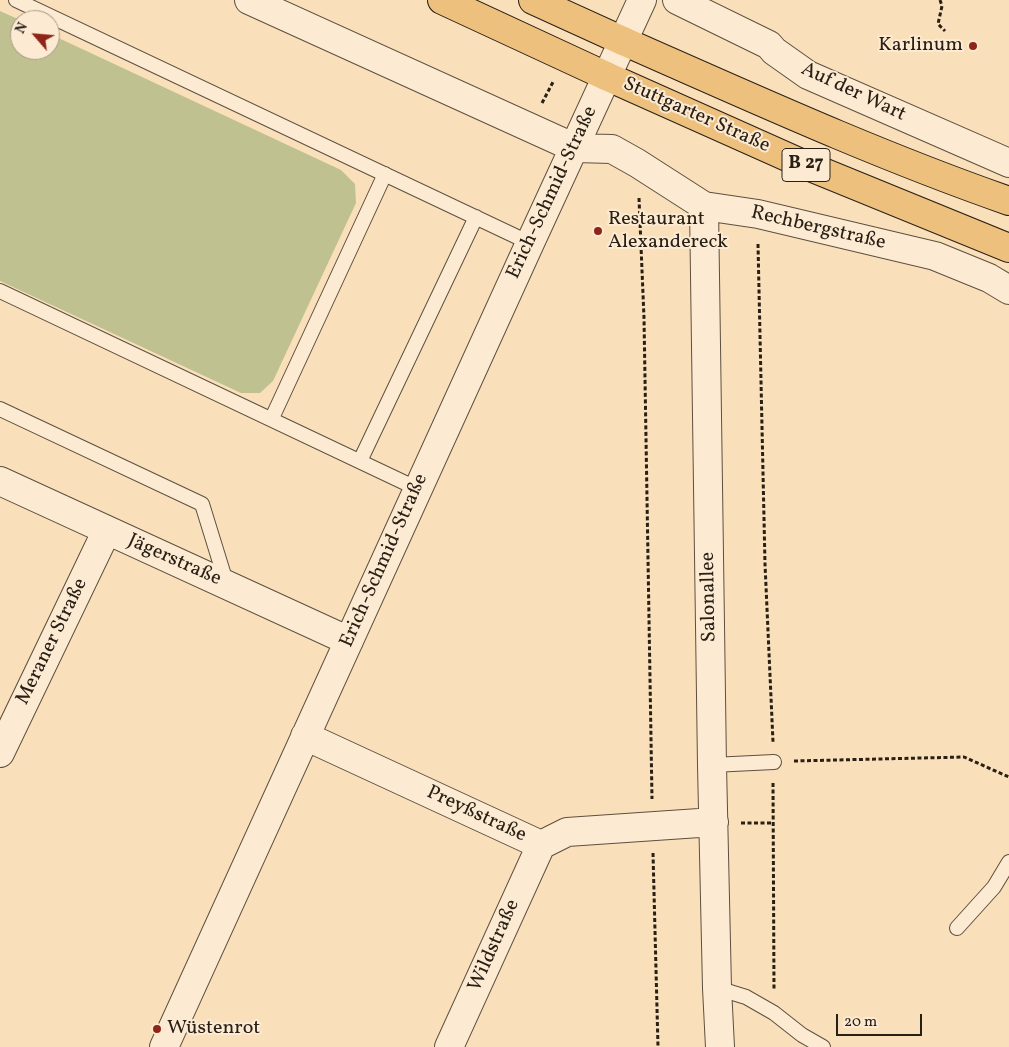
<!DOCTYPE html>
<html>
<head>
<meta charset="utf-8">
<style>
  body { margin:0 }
  #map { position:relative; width:1009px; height:1047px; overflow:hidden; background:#fadfbb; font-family:Vollkorn,serif }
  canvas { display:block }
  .north { position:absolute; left:10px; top:10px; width:50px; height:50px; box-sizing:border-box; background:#fcead3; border:1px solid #a89987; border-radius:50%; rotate:297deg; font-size:14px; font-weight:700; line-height:20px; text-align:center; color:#292015 }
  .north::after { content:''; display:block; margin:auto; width:18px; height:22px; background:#8f2418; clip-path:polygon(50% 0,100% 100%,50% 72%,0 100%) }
  .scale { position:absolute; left:836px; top:1014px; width:86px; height:22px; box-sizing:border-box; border:2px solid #292015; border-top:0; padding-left:6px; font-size:15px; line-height:18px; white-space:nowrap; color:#292015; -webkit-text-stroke:4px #fcead3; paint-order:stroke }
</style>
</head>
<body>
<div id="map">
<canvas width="1009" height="1047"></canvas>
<div class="north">N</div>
<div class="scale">20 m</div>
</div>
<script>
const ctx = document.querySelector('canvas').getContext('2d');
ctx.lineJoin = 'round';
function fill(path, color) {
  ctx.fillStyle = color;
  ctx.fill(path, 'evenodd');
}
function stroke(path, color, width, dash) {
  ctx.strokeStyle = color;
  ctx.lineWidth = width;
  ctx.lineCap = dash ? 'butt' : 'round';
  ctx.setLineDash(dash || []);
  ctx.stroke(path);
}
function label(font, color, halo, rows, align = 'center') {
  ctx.font = font + ' Vollkorn,serif';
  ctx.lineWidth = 4;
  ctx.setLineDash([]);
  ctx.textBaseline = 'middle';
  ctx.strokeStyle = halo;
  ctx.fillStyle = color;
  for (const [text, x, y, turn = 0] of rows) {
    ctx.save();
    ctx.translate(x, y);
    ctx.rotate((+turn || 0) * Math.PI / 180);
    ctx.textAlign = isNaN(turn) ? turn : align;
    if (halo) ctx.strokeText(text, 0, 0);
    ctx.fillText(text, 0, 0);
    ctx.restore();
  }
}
fill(new Path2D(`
  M 0,11 L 20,20 L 20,50 L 50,50 L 50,34 L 341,170 L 355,184 L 356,203 L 273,381 L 260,393 L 241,393 L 0,281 Z`), '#bfc190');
const lane = new Path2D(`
  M 16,0 L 530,243
  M 0,291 L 418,489
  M 0,409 L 202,504 L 227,585
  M 272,418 L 385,174
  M 360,461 L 476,217
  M 712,765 L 774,762
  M 957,928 L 994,887 L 1009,862
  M 717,988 L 746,997 L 774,1013 L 802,1035 L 823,1047`);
const street = new Path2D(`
  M 249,0 L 575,148 L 612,149 L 637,163 L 704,206 L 758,214 L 935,256 L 989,278 L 1009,290
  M 677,0 L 769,45 L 774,51 L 808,75 L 1009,163
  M 704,206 L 712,765 L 717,988 L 720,1047
  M 0,481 L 349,641
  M 305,736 L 541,845 L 567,832 L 714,822
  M 0,753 L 107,530
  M 164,1047 L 530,243 L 642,0
  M 449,1047 L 541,845`);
const primary = new Path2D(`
  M 442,0 L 606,76
  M 533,0 L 623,41`);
const highway = new Path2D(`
  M 623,41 C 750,97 877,155 1009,201
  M 606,76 L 803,164 L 1009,248`);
stroke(lane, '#5d503e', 16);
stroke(street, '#5d503e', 30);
stroke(primary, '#292015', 30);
stroke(highway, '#292015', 30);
stroke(new Path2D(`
  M 940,0 L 942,6 L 938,24 L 945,31
  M 542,103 L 553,82
  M 639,198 L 644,318 L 652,799
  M 758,244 L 765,564 L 773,742
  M 794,761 L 964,757 L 1009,777
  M 773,783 L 774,990
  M 741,823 L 773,823
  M 653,853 L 658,1047`), '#292015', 3, [4, 2.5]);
stroke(lane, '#fcead3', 14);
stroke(street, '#fcead3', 28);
stroke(primary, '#edc07e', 28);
stroke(highway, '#edc07e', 28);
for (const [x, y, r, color] of [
  [973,46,5,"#8f2418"],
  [598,231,5,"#8f2418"],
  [157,1029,5,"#8f2418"]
]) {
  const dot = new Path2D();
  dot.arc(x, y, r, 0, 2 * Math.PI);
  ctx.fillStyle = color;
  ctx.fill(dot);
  stroke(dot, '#fcead3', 2);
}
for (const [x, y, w] of [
  [806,165,48]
]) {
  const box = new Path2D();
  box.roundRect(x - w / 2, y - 16.5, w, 33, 4);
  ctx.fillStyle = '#fcead3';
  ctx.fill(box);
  stroke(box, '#292015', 1);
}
label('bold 19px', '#292015', null, [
  ["B 27",806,165]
]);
label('20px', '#292015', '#fcead3', [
  ["Karlinum",963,46,"right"],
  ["Restaurant",608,220],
  ["Alexandereck",608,243],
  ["Wüstenrot",167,1029]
], 'left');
label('20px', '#292015', '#fcead3', [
  ["Auf der Wart",853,93,25],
  ["Stuttgarter Straße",696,116,24],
  ["Erich-Schmid-Straße",553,193,-65],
  ["Rechbergstraße",818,229,13],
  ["Jägerstraße",174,561,24],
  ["Erich-Schmid-Straße",385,561,-66],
  ["Salonallee",710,597,-91],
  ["Meraner Straße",53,642,-64],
  ["Preyßstraße",476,815,25],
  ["Wildstraße",495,946,-66]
]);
</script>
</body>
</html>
